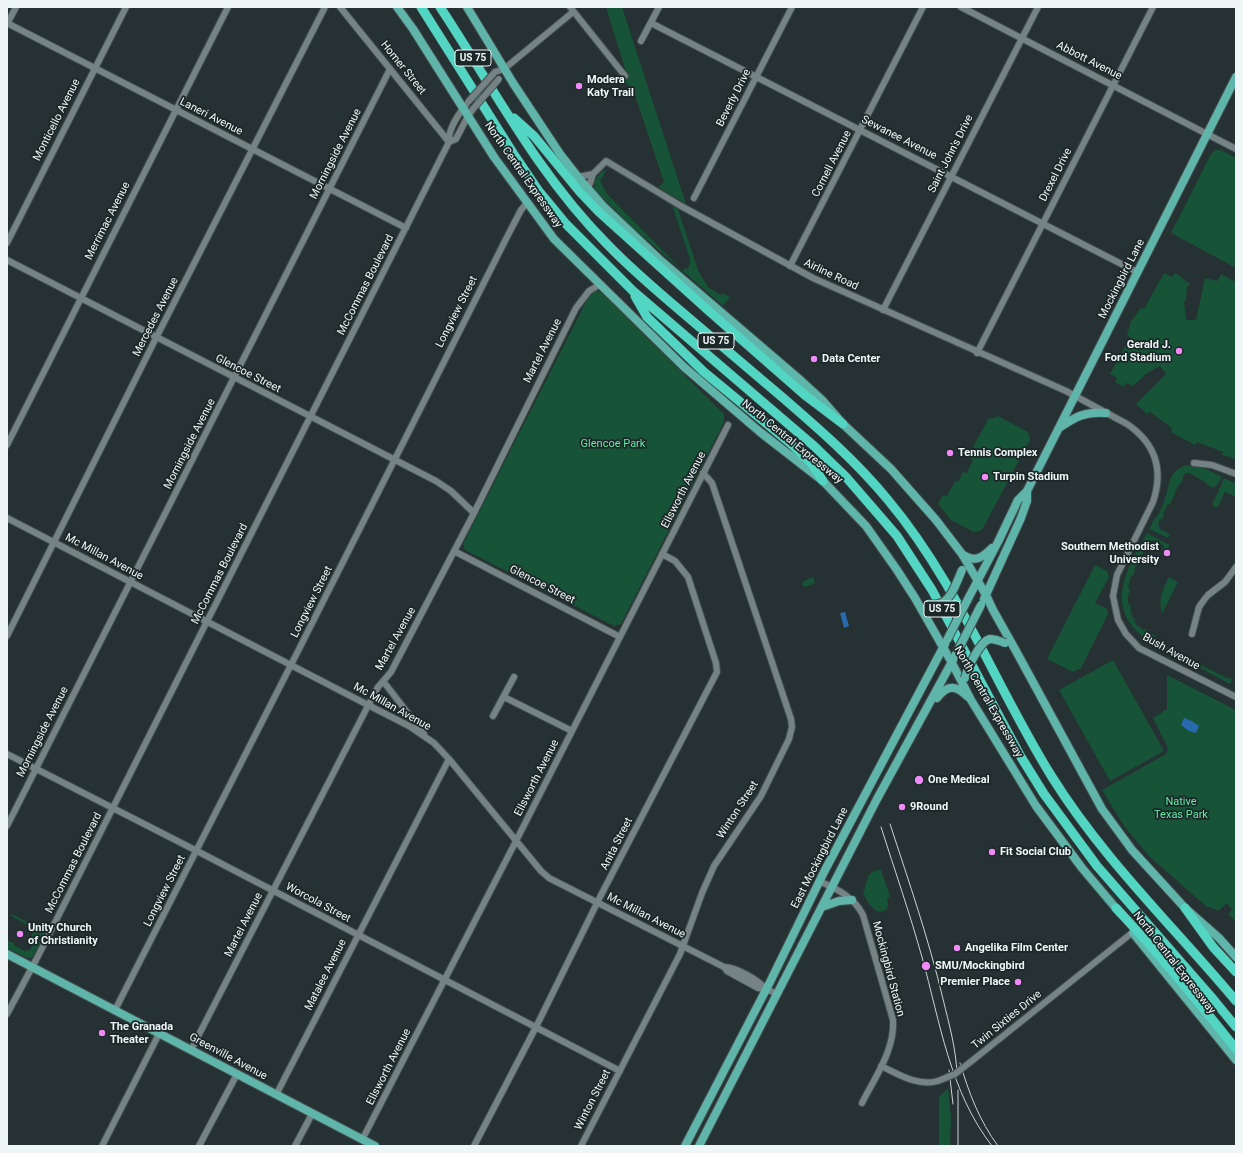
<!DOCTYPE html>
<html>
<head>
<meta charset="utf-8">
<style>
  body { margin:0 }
  #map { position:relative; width:1243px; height:1153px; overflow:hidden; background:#253132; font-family:Roboto,sans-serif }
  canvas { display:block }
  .frame { position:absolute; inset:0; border:8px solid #eff6f7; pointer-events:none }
</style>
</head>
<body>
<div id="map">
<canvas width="1243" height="1153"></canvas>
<div class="frame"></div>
</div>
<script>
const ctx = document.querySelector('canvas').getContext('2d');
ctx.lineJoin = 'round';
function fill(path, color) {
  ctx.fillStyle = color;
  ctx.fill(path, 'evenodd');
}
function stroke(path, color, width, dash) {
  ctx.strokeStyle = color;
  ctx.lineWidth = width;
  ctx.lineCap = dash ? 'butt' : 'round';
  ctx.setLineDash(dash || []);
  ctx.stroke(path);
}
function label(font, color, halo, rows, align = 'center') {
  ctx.font = font + ' Roboto,sans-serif';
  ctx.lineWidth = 3.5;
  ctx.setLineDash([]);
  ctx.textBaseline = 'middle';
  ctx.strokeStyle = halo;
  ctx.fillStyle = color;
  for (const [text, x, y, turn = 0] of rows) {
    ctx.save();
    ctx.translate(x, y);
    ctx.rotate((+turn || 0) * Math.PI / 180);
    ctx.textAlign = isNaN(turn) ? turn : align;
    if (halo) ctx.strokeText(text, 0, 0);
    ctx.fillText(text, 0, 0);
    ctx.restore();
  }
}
fill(new Path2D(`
  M 606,7 L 622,7 L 686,204 L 658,187 L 664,182 L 633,89 L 623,80 L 626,72 Z
  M 1216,150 L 1221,150 L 1236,158 L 1236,268 L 1171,233 L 1211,154 Z
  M 605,170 L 606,171 L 600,181 L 607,194 L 682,270 L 688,268 L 690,265 L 690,259 L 672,205 L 678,209 L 698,270 L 708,287 L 721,295 L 723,293 L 730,297 L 723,306 L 632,227 L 596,191 L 594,187 L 595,184 L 593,183 L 601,172 Z
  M 1164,273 L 1172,277 L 1175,273 C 1182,277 1184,280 1190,284 L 1189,286 L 1187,286 L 1186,301 L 1184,301 L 1186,320 L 1196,320 L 1205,278 L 1217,281 L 1221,274 L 1236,282 L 1236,459 L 1222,455 L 1223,452 L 1197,442 L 1195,445 L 1171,432 L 1172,428 L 1150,412 L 1147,414 L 1136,404 L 1166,374 L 1160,366 L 1144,375 L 1144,376 L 1133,386 L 1126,383 L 1124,387 L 1115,382 L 1117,378 L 1110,374 L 1130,337 L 1127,335 L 1131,321 L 1141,308 L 1144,309 Z
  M 596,291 L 601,292 L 724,414 L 724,422 L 621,624 L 614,626 L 465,550 L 463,544 L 590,294 Z
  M 998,416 L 1028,432 L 1030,440 L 982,530 L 974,532 L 951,520 L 938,504 L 943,495 L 947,496 L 955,481 L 958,482 L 963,472 L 967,473 L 973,460 L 970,458 L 976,448 L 973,447 L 989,418 L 992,419 Z
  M 1187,465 L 1206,469 L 1222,477 L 1216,487 L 1214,486 L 1213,488 L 1206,484 L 1207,483 L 1189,473 L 1185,473 L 1182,479 L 1183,480 L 1180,484 L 1179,484 L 1170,505 L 1168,504 L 1163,514 L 1164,515 L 1162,520 L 1160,519 L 1158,525 L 1160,526 L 1159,528 L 1170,534 L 1168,538 L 1149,529 L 1156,516 L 1157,517 C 1160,511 1163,505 1165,499 C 1170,483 1168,471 1187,465 Z
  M 1224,478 L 1236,484 L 1236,497 L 1225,492 L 1217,508 L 1212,505 Z
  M 1147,533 L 1170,545 L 1164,555 L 1162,554 L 1164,546 L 1152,540 L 1149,543 L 1145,552 L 1144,551 L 1140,558 L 1141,559 L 1139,564 L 1138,563 L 1134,570 L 1135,571 L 1133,576 L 1131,576 L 1128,588 L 1130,589 L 1129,595 L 1128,595 L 1128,604 L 1130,604 L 1131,610 L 1130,610 L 1133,619 L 1135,618 L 1135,620 L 1134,621 L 1137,626 L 1138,625 L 1143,630 L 1145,629 L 1155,636 L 1154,639 L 1159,641 L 1158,643 L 1168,648 L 1166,651 C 1136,636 1113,615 1125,578 C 1130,562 1139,547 1147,533 Z
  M 1095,565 L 1107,571 L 1109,577 L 1095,603 L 1107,609 L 1108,614 L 1081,668 L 1073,672 L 1047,659 Z
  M 813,577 L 815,583 L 805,587 L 802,585 L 804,581 Z
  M 1169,577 L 1178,582 L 1162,614 C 1158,600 1162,590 1169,577 Z
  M 1185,655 L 1188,656 L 1187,658 L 1227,678 L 1228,677 L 1232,679 L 1230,684 L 1183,659 Z
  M 1113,660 L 1164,751 L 1110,781 L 1059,690 Z
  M 1167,675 L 1236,710 L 1236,922 L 1228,914 L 1232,909 L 1227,903 L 1218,911 L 1212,908 L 1207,907 L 1150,857 L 1124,826 L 1102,790 L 1166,754 L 1168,748 L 1153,718 L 1167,709 Z
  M 881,870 L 890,896 L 887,899 L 888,905 L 887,909 C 876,918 867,902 863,893 C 869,883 863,871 881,870 Z
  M 12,914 L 46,932 L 32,958 L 27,958 L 7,948 L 7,940 L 14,943 L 15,946 L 25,951 L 30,950 L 32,946 L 29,941 L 35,929 L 11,916 Z
  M 948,1088 L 951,1117 L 950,1146 L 939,1146 L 939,1097 Z`), '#175336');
fill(new Path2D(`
  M 845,612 L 849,626 L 844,628 L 840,613 Z
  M 1184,718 L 1192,721 L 1199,726 L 1196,733 L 1189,731 L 1181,725 Z`), '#2969ae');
const minor = new Path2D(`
  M 340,7 L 449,142
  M 570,7 L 625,76
  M 961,7 L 1236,149
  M 7,23 L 406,228
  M 651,23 L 1137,272
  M 7,24 L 16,7
  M 641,41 L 659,7
  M 495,72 L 504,69 L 573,12
  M 449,142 L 456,139 L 468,116 L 473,109
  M 578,177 L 593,174
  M 588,189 L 593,174 L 606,161 L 681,206 L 813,278 L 1066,391 L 1127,424 C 1155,443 1164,469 1153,502 L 1117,575 L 1113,596 L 1118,620 L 1126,634 L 1139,648 L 1236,697
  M 694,198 L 792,7
  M 7,243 L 126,7
  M 7,260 L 436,481 L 451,491 L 474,513
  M 790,266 L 923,7
  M 883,310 L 1038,7
  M 977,353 L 1153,7
  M 7,445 L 228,7
  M 1194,463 L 1212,465 L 1236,474
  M 7,518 L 368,705 L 409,726 L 434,743 L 449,759 L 541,871 L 549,878 L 724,967 L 727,971 L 758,988 L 766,989 L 777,994
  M 454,551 L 620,637
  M 1192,634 L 1199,607 L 1204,600 L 1208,595 L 1225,582 L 1236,567
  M 7,636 L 156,338 L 325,7
  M 383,681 L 424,734
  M 504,697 L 572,731
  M 493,716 L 514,677
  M 7,754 L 197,851 L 620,1071
  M 7,826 L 390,69
  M 819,881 C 837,889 854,897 863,915 L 893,1020 C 895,1050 875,1077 862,1103
  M 724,967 C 736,967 758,980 766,989
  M 115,1010 L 294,659 L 508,235 L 521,210 L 527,203
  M 7,1014 L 36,960 L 449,142 C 448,129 457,116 466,105
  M 191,1050 L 372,698 L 378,687 L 391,672 L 474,513 L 576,308 L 589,291 L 599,285
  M 973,1060 L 1133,932
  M 881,1066 C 898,1074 918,1087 938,1081
  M 276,1095 L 449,759
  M 362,1140 L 516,841 L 728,425
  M 102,1146 L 160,1032
  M 199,1146 L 237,1074
  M 295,1146 L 312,1114
  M 474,1146 L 536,1027 L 600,897 L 717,672 L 716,663 L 688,577 L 675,561 L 662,554
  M 581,1146 L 680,954 L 702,893 L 714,866 L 761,796 L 789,739 L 792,727 L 791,719 L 712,483 L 703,473`);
const major = new Path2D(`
  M 397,7 L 413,29 L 494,157 L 554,239 L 684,367 L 760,432 L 823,481 L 866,526 L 897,570 L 915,598 L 952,663 L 971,700 L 1036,806 L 1082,868 L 1120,913
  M 467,7 L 513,83 L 560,154 L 578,177 L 604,207 L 659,259 L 798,378 L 822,400 L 843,424 L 891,469 L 936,520 L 962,554 L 986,595 L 993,610 L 1016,651 L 1102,809 L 1132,850 L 1185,908 L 1219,938 L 1236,957
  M 1059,428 C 1075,417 1085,411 1106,413
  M 962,554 C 975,563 982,558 992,548
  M 969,597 L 998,542 L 1018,500 L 1027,491 L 1236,77
  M 984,599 L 1021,518 L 1027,501 L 1027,491
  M 937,698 C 948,684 956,685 968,697
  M 822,907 L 839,901 L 852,900
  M 1133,933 L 1236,1060
  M 7,954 C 130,1017 252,1082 375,1146
  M 685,1146 L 770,982 L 824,872 L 945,644
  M 699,1146 L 877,799 L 953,660`);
const highway = new Path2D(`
  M 421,7 L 513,153 L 538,190 L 566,224 L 633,291 L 814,446 L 846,477 L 897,536 L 932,590 L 1021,757 L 1044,794 L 1097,866 L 1213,999 L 1236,1027
  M 440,7 C 493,87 538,175 607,244 C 631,269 657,291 683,313 C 716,341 749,369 782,397 C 819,429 856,461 888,500 C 959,585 994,684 1052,777 C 1103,859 1174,927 1236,1001
  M 514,118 L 534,136 L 580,192 L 599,212 L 710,312 L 806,396 L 843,424
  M 635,296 L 647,317 L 704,372 L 790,443 L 811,463 L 823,481
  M 1116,908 C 1158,953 1197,1000 1236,1049
  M 1185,908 L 1213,947 L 1236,972`);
stroke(minor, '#444e4f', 8);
stroke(major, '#444e4f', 10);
stroke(highway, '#444e4f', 10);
stroke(minor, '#768385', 6);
stroke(major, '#60b5aa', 8);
stroke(highway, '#52d6c3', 9);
stroke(new Path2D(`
  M 890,824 C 909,882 929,940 943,999 C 949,1024 956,1048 957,1074
  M 881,827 C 895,871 910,914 922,957 C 940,1022 950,1092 992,1146
  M 960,1063 C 969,1093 979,1120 998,1146
  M 949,1070 L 953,1104
  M 958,1146 L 958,1090`), '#ccd4d5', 1);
const minorBridge = new Path2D(`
  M 468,102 L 495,72
  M 473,109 L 499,79
  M 938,1081 L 955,1074 L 973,1060`);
const majorBridge = new Path2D(`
  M 928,604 C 931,604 935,605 938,604 C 951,602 957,581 962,570
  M 947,640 L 969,597
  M 955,656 L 981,605
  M 965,678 C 967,669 980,641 990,639 C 995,639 1000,641 1005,643`);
stroke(minorBridge, '#444e4f', 8, []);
stroke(majorBridge, '#444e4f', 10, []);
stroke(minorBridge, '#768385', 6);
stroke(majorBridge, '#60b5aa', 8);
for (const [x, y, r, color] of [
  [579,86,4,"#ef8bf7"],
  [1179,351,4,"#ef8bf7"],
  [814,359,4,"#ef8bf7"],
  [950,453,4,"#ef8bf7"],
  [985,477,4,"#ef8bf7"],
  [1167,553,4,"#ef8bf7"],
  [919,780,5,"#ef8bf7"],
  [902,807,4,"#ef8bf7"],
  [992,852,4,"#ef8bf7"],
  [20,934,4,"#ef8bf7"],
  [957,948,4,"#ef8bf7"],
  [926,966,5,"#ef8bf7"],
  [1018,982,4,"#ef8bf7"],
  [102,1033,4,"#ef8bf7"]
]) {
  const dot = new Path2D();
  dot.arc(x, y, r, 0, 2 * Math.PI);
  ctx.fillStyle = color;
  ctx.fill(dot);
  stroke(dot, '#1c2728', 1.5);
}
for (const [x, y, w] of [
  [473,58,36],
  [716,341,36],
  [942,609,36]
]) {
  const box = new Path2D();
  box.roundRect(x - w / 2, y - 8, w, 16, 3);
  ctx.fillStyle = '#1c2728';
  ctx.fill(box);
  stroke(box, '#eff6f7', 1);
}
label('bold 10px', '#eff6f7', null, [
  ["US 75",473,58],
  ["US 75",716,341],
  ["US 75",942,609]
]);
label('11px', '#eff6f7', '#1c2728', [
  ["Abbott Avenue",1089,61,27],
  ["Homer Street",403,68,51],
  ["Beverly Drive",734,98,-63],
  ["Laneri Avenue",211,117,27],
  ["Monticello Avenue",57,120,-63],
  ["Sewanee Avenue",899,138,27],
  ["Morningside Avenue",336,154,-63],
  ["Saint John's Drive",951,154,-63],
  ["Cornell Avenue",832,164,-63],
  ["North Central Expressway",523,175,55],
  ["Drexel Drive",1056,175,-63],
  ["Merrimac Avenue",108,221,-63],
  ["Airline Road",831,275,25],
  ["Mockingbird Lane",1122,279,-63],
  ["McCommas Boulevard",366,285,-63],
  ["Longview Street",457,312,-63],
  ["Mercedes Avenue",156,317,-63],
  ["Martel Avenue",543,351,-63],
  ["Glencoe Street",248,374,27],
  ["North Central Expressway",792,442,39],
  ["Morningside Avenue",190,444,-63],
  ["Ellsworth Avenue",684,490,-63],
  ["Mc Millan Avenue",104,557,28],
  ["McCommas Boulevard",220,574,-63],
  ["Glencoe Street",542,585,27],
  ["Longview Street",312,602,-63],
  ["Martel Avenue",396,639,-61],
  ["Bush Avenue",1171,652,29],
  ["North Central Expressway",988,702,60],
  ["Mc Millan Avenue",392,707,29],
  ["Morningside Avenue",43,732,-63],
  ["Ellsworth Avenue",537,778,-63],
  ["Winton Street",738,810,-57],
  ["Anita Street",617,844,-63],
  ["East Mockingbird Lane",820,858,-63],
  ["McCommas Boulevard",74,863,-63],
  ["Longview Street",165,891,-63],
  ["Worcola Street",318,903,28],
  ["Mc Millan Avenue",646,916,27],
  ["Martel Avenue",244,925,-63],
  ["North Central Expressway",1174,963,52],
  ["Mockingbird Station",888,969,75],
  ["Matalee Avenue",326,975,-63],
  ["Twin Sixties Drive",1007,1020,-39],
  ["Greenville Avenue",228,1057,28],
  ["Ellsworth Avenue",389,1067,-63],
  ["Winton Street",593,1100,-63]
]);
label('bold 11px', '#eff6f7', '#1c2728', [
  ["Modera",587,80],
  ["Katy Trail",587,93],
  ["Gerald J.",1171,345,"right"],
  ["Ford Stadium",1171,358,"right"],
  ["Data Center",822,359],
  ["Tennis Complex",958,453],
  ["Turpin Stadium",993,477],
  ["Southern Methodist",1159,547,"right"],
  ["University",1159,560,"right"],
  ["One Medical",928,780],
  ["9Round",910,807],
  ["Fit Social Club",1000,852],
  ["Unity Church",28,928],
  ["of Christianity",28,941],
  ["Angelika Film Center",965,948],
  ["SMU/Mockingbird",935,966],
  ["Premier Place",1010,982,"right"],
  ["The Granada",110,1027],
  ["Theater",110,1040]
], 'left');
label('11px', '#60eba5', '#1c2728', [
  ["Glencoe Park",613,444],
  ["Native",1181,802],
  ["Texas Park",1181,815]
]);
</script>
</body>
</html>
